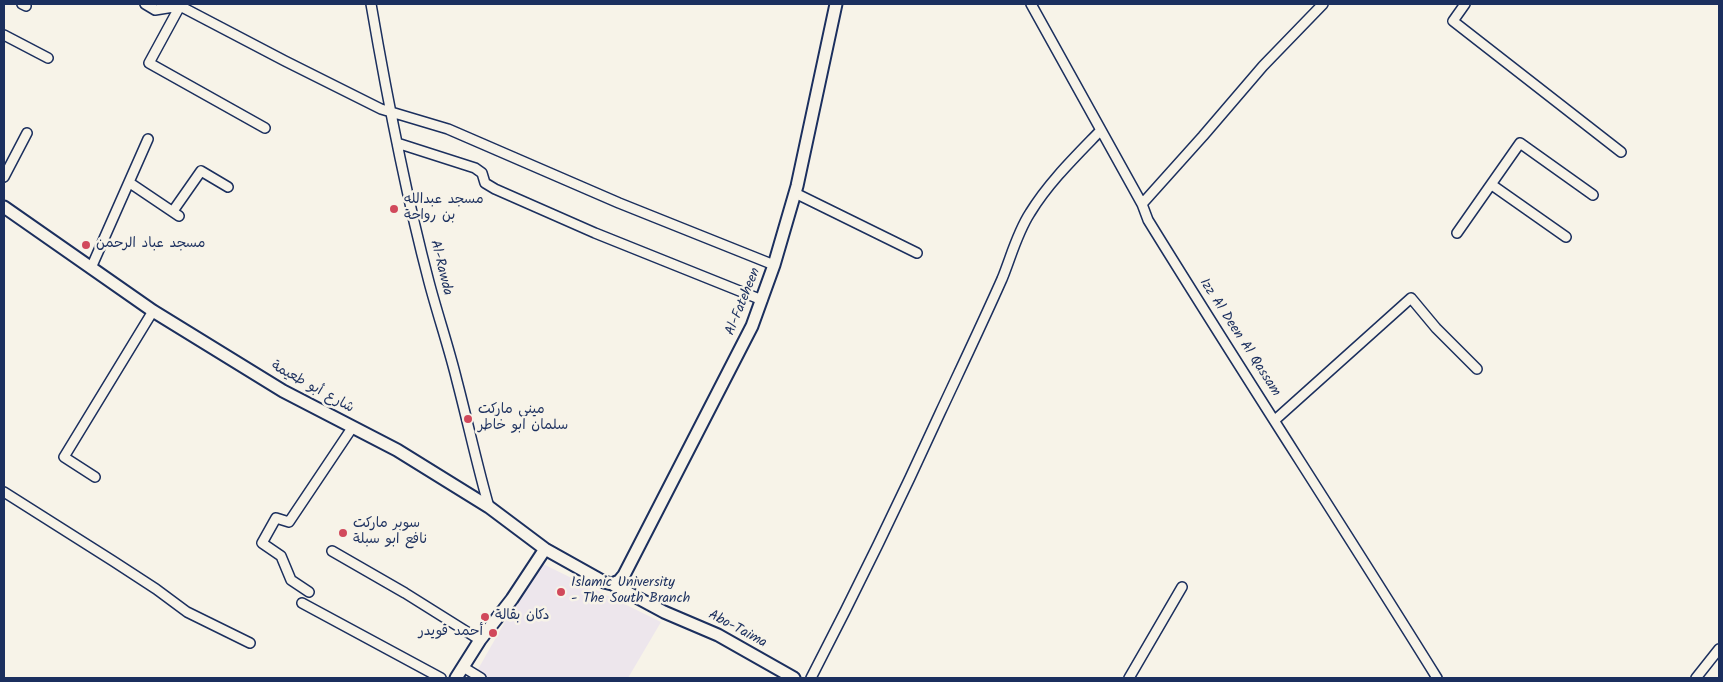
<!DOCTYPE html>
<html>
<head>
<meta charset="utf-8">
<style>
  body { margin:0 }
  #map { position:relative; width:1723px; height:682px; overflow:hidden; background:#f7f3e8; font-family:Kalam,sans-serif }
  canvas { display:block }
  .frame { position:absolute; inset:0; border:5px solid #1b2f5e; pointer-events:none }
</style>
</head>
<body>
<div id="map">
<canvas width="1723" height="682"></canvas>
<div class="frame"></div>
</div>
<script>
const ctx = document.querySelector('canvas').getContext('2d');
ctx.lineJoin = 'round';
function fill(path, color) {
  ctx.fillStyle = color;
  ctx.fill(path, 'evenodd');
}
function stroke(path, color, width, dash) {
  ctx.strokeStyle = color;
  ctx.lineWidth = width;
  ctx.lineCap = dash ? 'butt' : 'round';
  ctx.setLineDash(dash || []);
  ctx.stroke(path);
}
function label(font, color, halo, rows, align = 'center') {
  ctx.font = font + ' Kalam,"Playpen Sans Arabic",sans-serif';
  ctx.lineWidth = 5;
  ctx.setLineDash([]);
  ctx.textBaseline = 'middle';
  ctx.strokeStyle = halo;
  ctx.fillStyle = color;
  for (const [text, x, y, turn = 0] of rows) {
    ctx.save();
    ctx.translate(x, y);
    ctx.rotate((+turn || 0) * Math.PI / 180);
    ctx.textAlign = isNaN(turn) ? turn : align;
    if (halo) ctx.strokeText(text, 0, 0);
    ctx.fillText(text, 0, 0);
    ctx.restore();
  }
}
fill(new Path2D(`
  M 539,562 L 661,622 L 628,678 L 473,678 Z`), '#ede6ec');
const street = new Path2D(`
  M 22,4 L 26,6
  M 145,4 L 155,10 L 180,6 L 285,61 L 381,109 L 448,129 L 619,203 L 774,265
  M 183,4 L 180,6 L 149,63 L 265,128
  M 371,4 C 387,97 405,191 429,282 C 438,316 449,348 457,381 C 468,423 477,465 489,507
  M 1031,4 L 1142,204 L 1148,220 C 1243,374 1342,525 1437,678
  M 1465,4 L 1453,21 L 1621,152
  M 4,35 L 48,58
  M 397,143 L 475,168 L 482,173 L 485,183 L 495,189 L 595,233 L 762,300
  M 4,177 L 27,133
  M 130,183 L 179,216
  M 1492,185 L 1566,237
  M 795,193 L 917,253
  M 1142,204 L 1203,136 L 1263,66 L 1323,4
  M 173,211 L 201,171 L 228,187
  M 1457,233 L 1520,143 L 1593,195
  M 91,268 L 148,139
  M 1275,420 L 1411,298 L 1436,328 L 1477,369
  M 95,477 L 64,457 L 153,311
  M 4,492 L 113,561 L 156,589 L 187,612 L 250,643
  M 332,551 L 405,593 L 480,640
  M 309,592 L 291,580 L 281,556 L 262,543 L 276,518 L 289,522 L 352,428
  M 302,603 L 441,678
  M 463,667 L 481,678
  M 811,678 C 856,591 899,503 940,413 C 961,368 982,324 1002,279 C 1011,257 1017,233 1030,213 C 1049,182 1076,156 1101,130
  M 1129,678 L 1182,587
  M 1696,678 L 1719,649`);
const secondary = new Path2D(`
  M 4,207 L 153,311 L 283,391 L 397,450 L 489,507 L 545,549 L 604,582 L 612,584 L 664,612 L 718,635 L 794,678
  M 612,584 L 619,581 L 624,575 L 752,326 L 774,265 L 797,186 L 836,4
  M 456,678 L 480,640 L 512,599 L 545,549`);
stroke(street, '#1b2f5e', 12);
stroke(secondary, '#1b2f5e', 15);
stroke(street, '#f7f3e8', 9);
stroke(secondary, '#f7f3e8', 11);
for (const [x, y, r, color] of [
  [394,209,5,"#d1495b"],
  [86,245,5,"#d1495b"],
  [468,419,5,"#d1495b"],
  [343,533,5,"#d1495b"],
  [561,592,5,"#d1495b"],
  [485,617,5,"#d1495b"],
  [493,633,5,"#d1495b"]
]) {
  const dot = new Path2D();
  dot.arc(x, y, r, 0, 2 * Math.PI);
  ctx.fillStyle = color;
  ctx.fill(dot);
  stroke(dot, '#f7f3e8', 2);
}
label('14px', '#1b2f5e', '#f7f3e8', [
  ["مسجد عبدالله",404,201],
  ["بن رواحة",404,217],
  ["مسجد عباد الرحمن",96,245],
  ["ميني ماركت",478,411],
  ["سلمان ابو خاطر",478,427],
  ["سوبر ماركت",353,525],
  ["نافع ابو سبلة",353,541],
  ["Islamic University",571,584],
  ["- The South Branch",571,600],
  ["دكان بقالة",495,617],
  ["أحمد قويدر",483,633,"right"]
], 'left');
label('14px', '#1b2f5e', '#f7f3e8', [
  ["Al-Rawda",440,268,76],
  ["Al-Fateheen",744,302,-68],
  ["Izz Al Deen Al Qassam",1239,338,57],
  ["شارع أبو طعيمة",312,388,29],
  ["Abo-Taima",737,630,28]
]);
</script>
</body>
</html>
